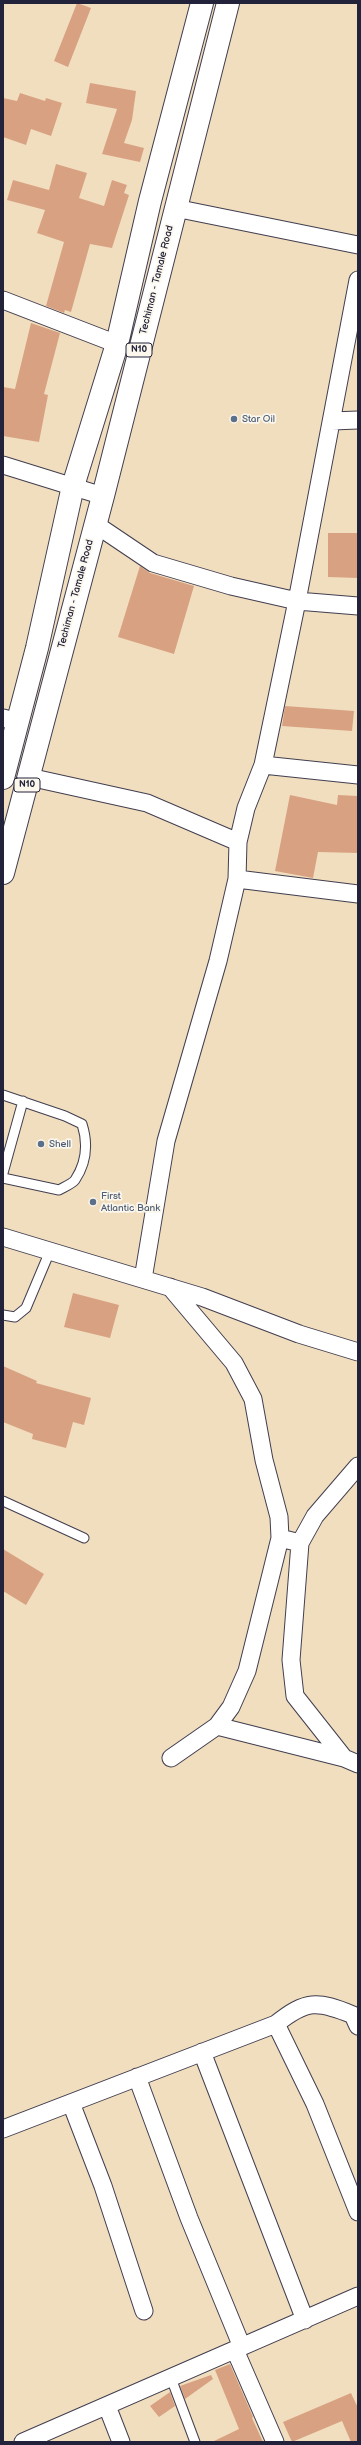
<!DOCTYPE html>
<html>
<head>
<meta charset="utf-8">
<style>
  body { margin:0 }
  #map { position:relative; width:361px; height:2445px; overflow:hidden; background:#f1debf; font-family:"Balsamiq Sans",sans-serif }
  canvas { display:block }
  .frame { position:absolute; inset:0; border:4px solid #22223b; pointer-events:none }
</style>
</head>
<body>
<div id="map">
<canvas width="361" height="2445"></canvas>
<div class="frame"></div>
</div>
<script>
const ctx = document.querySelector('canvas').getContext('2d');
ctx.lineJoin = 'round';
function fill(path, color) {
  ctx.fillStyle = color;
  ctx.fill(path, 'evenodd');
}
function stroke(path, color, width, dash) {
  ctx.strokeStyle = color;
  ctx.lineWidth = width;
  ctx.lineCap = dash ? 'butt' : 'round';
  ctx.setLineDash(dash || []);
  ctx.stroke(path);
}
function label(font, color, halo, rows, align = 'center') {
  ctx.font = font + ' "Balsamiq Sans",sans-serif';
  ctx.lineWidth = 3.5;
  ctx.setLineDash([]);
  ctx.textBaseline = 'middle';
  ctx.strokeStyle = halo;
  ctx.fillStyle = color;
  for (const [text, x, y, turn = 0] of rows) {
    ctx.save();
    ctx.translate(x, y);
    ctx.rotate((+turn || 0) * Math.PI / 180);
    ctx.textAlign = isNaN(turn) ? turn : align;
    if (halo) ctx.strokeText(text, 0, 0);
    ctx.fillText(text, 0, 0);
    ctx.restore();
  }
}
fill(new Path2D(`
  M 77,3 L 91,8 L 68,67 L 54,61 Z
  M 90,83 L 136,91 L 132,120 L 124,143 L 144,148 L 140,162 L 102,154 L 117,109 L 86,103 Z
  M 20,93 L 45,101 L 46,98 L 62,103 L 51,136 L 31,129 L 26,145 L 3,137 L 3,98 L 17,101 Z
  M 56,164 L 87,173 L 79,198 L 104,206 L 112,180 L 127,185 L 124,193 L 129,195 L 112,248 L 90,244 L 71,312 L 65,310 L 64,313 L 46,306 L 64,242 L 37,233 L 45,210 L 7,200 L 13,180 L 49,190 Z
  M 31,323 L 60,333 L 44,394 L 48,395 L 39,442 L 3,436 L 3,387 L 15,389 Z
  M 328,533 L 358,533 L 358,578 L 328,577 Z
  M 140,566 L 150,573 L 194,586 L 174,654 L 118,637 Z
  M 285,706 L 354,711 L 352,731 L 282,726 Z
  M 290,795 L 337,805 L 338,795 L 358,796 L 358,853 L 318,852 L 313,878 L 275,871 Z
  M 73,1293 L 119,1305 L 110,1338 L 64,1327 Z
  M 3,1366 L 37,1381 L 36,1383 L 91,1398 L 84,1425 L 73,1422 L 66,1448 L 32,1439 L 33,1434 L 3,1422 Z
  M 3,1549 L 44,1574 L 26,1605 L 3,1591 Z
  M 230,2364 L 253,2417 L 252,2418 L 263,2442 L 212,2442 L 239,2429 L 215,2370 Z
  M 211,2375 L 213,2379 L 185,2399 L 180,2386 Z
  M 170,2392 L 175,2406 L 159,2417 L 150,2406 Z
  M 351,2393 L 358,2408 L 358,2442 L 351,2442 L 342,2421 L 292,2442 L 283,2422 Z`), '#d8a282');
const lane = new Path2D(`
  M 3,1095 L 65,1116 L 82,1124 C 88,1143 87,1162 75,1180 C 72,1184 64,1187 59,1190 L 3,1178
  M 3,1173 L 23,1101
  M 3,1315 L 15,1317 L 26,1308 L 50,1251
  M 3,1501 L 84,1538
  M 171,2378 L 195,2442`);
const street = new Path2D(`
  M 175,208 L 358,245
  M 3,300 L 117,344
  M 332,421 L 358,420
  M 3,465 L 103,496
  M 95,524 L 153,563 L 231,586 L 297,601 L 358,280
  M 3,718 L 18,722
  M 263,765 L 297,601 L 358,606
  M 29,777 L 147,803 L 238,842
  M 237,879 L 358,894
  M 3,1237 L 202,1297 L 299,1334 L 358,1352
  M 143,1279 L 166,1141 L 218,961 L 237,879 L 238,842 L 246,808 L 263,765 L 358,775
  M 170,1287 L 234,1363 L 253,1399 L 264,1460 L 279,1517 L 280,1538 L 300,1543
  M 358,1466 L 315,1516 L 300,1543 L 291,1660 L 295,1696 L 344,1758 L 358,1764
  M 217,1726 L 344,1758
  M 171,1758 L 217,1726 L 231,1707 L 247,1671 L 280,1538
  M 276,2024 L 315,2104 L 358,2212
  M 202,2052 L 305,2320
  M 137,2077 L 189,2218 L 242,2347
  M 71,2103 L 103,2186 L 144,2311
  M 3,2129 L 276,2024 C 306,2000 317,2000 353,2015 L 358,2026
  M 235,2350 L 275,2442
  M 107,2406 L 121,2442
  M 23,2442 L 358,2296`);
const highway = new Path2D(`
  M 3,778 L 37,648 L 73,486 L 117,344 L 150,201 L 202,3
  M 3,873 L 103,496 L 228,3`);
stroke(lane, '#413e4f', 11);
stroke(street, '#413e4f', 19);
stroke(highway, '#413e4f', 24);
stroke(lane, '#fff', 9);
stroke(street, '#fff', 17);
stroke(highway, '#fff', 22);
for (const [x, y, r, color] of [
  [234,419,4,"#5c6f8a"],
  [41,1144,4,"#5c6f8a"],
  [93,1202,4,"#5c6f8a"]
]) {
  const dot = new Path2D();
  dot.arc(x, y, r, 0, 2 * Math.PI);
  ctx.fillStyle = color;
  ctx.fill(dot);
  stroke(dot, '#fbf7ec', 1.5);
}
for (const [x, y, w] of [
  [139,350,26],
  [27,785,26]
]) {
  const box = new Path2D();
  box.roundRect(x - w / 2, y - 7, w, 14, 3);
  ctx.fillStyle = '#fbf7ec';
  ctx.fill(box);
  stroke(box, '#22223b', 1);
}
label('bold 9px', '#22223b', null, [
  ["N10",139,350],
  ["N10",27,785]
]);
label('10px', '#22223b', '#fbf7ec', [
  ["Techiman - Tamale Road",157,280,-76],
  ["Techiman - Tamale Road",76,594,-75]
]);
label('10px', '#4e5e75', '#fbf7ec', [
  ["Star Oil",242,419],
  ["Shell",49,1144],
  ["First",101,1196],
  ["Atlantic Bank",101,1208]
], 'left');
</script>
</body>
</html>
